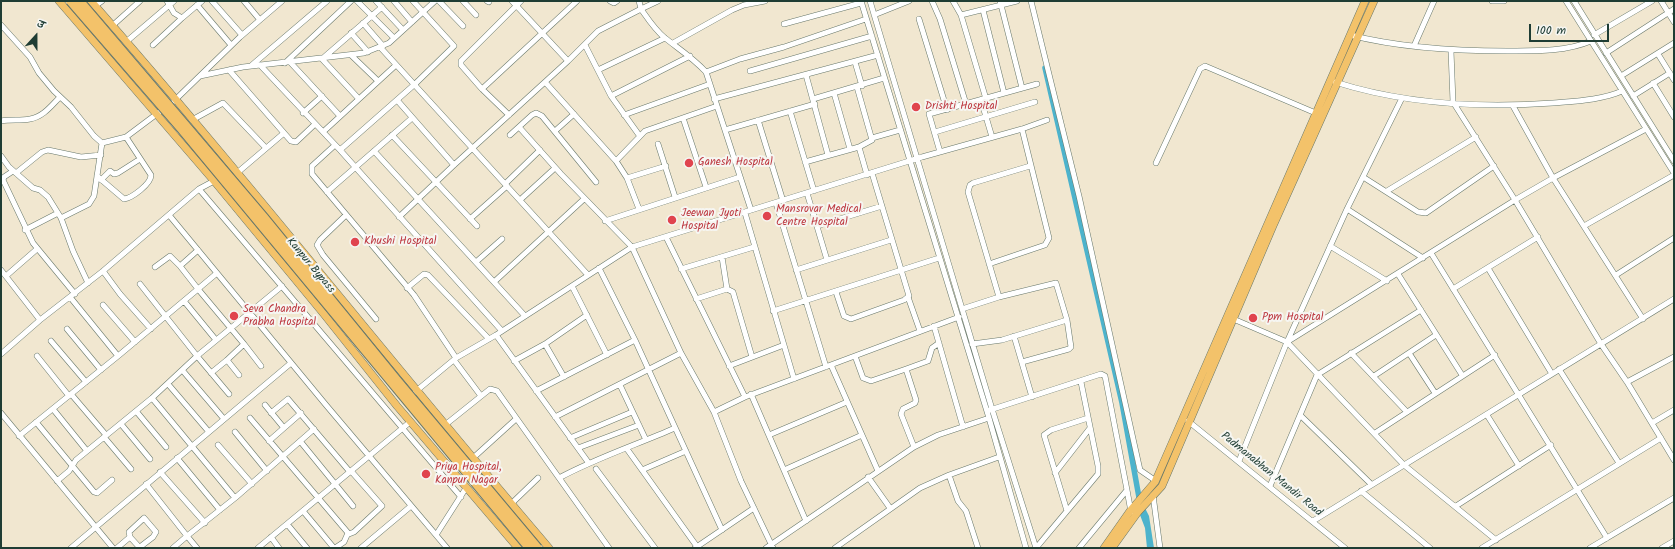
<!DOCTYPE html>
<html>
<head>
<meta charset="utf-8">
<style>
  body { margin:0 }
  #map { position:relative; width:1675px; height:549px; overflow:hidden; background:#f1e7d0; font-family:Kalam,"Playpen Sans Deva",sans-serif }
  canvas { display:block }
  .frame { position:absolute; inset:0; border:2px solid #1f3d34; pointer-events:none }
  .north { position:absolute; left:16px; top:16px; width:40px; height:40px; -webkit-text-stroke:3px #f6f6f2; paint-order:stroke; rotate:21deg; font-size:11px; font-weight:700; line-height:16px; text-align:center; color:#1f3d34 }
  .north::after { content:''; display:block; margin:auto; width:14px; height:18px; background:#1f3d34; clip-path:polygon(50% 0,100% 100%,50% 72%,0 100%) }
  .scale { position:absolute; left:1529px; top:24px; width:80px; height:18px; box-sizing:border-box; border:2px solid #1f3d34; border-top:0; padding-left:5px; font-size:12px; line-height:14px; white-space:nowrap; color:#1f3d34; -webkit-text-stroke:3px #f6f6f2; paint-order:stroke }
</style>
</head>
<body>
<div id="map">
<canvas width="1675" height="549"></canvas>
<div class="frame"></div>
<div class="north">उ</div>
<div class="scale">100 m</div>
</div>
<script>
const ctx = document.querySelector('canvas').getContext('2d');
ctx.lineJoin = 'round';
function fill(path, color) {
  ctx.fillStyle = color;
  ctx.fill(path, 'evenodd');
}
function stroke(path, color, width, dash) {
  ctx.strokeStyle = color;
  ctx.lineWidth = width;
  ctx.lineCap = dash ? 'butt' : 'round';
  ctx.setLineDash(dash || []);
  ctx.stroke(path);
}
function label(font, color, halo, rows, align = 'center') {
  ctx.font = font + ' Kalam,sans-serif';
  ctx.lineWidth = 4;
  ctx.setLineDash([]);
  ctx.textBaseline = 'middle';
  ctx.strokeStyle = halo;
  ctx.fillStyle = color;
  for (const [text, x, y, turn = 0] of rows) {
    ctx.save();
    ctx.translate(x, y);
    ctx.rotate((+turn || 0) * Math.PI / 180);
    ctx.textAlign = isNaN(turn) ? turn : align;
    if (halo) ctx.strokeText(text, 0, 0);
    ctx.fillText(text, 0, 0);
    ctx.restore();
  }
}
fill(new Path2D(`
  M 1145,508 L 1149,516 L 1154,548 L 1147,548 L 1145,528 L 1140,515 Z`), '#4db3cc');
stroke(new Path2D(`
  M 1045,68 L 1122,403 L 1140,503`), '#4db3cc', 5.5);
const minor = new Path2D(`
  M 167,1 L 174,13 L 182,18 L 202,1
  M 212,1 L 242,35
  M 244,1 L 260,20
  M 357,1 L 394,38
  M 376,1 L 403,30
  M 394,1 L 412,22
  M 439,1 L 463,26
  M 463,1 L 476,15
  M 487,1 L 489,2
  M 512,1 L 568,61
  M 610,1 L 614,3 L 617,1
  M 658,1 L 641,9 C 648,19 655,30 665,38 C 679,49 693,58 706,72 L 751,210
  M 861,1 L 989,418 L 1026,548
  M 870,1 L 992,409 L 1036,548
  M 932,1 L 940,19 L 966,104
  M 953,1 L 961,15 L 986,99
  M 1000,1 L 1022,88
  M 1031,1 L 1079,196 L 1140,470 L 1156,481
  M 1492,1 L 1504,1
  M 1566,1 L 1674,173
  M 1574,1 L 1674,161
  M 1661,1 L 1674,22
  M 197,5 L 231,45
  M 95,6 L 102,1
  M 983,10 L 1004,93
  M 874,15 L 909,1
  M 961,15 L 1017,1
  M 919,19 L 947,110
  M 363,23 L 383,46
  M 784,24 L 861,3
  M 1,25 L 30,57 L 39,73 L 54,91 L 71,107 L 94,136 L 102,143 L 126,137 L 166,107
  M 112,26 L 140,1
  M 351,33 L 368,52
  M 1350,35 C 1401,48 1454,51 1507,51 C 1535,51 1565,52 1591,41
  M 1594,35 L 1652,1
  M 126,42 L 174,1
  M 673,43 L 732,10 L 744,5 L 765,1
  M 153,45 L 182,18
  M 585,45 L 611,96 L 639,135
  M 1414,46 L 1434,1
  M 380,47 L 588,275
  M 1451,51 L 1453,102 L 1515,200 L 1601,344 L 1627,382 L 1674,460
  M 1606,53 L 1674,9
  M 1658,54 L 1674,80
  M 352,56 L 378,81
  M 290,62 L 340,116
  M 855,62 L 862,86
  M 285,63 L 351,1
  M 252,65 L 327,1
  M 260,65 L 340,150 L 502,331
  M 229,70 L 284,133
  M 598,70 L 665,38
  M 750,71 L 872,36
  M 706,72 L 740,59 L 784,47 L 866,19
  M 806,75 L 828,155
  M 200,76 L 243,67 L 364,53 L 389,43 L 435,1
  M 1621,76 L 1674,43
  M 545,82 L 616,161 L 627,178 L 639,209
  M 1335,82 C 1404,104 1482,108 1553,103 C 1576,101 1602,100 1622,91
  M 1653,83 L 1674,117
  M 482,89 L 461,65 L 461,61 L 521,1
  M 834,93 L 850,149
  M 611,96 L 690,56
  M 1633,96 L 1670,73
  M 359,99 L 322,59 L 382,7
  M 714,99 L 878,55
  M 813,99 L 884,78
  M 397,100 L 454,165
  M 981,100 L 992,137
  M 174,101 L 240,37 L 282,1
  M 1513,106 L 1553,178 L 1643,319
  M 790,111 L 814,191
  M 303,113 L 322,96
  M 509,115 L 482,89 L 577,1
  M 624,115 L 710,84
  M 683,118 L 706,187
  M 192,120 L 223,103 L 265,147
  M 758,120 L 783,201
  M 1,121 C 11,119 20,121 30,119 C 43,117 51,106 60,97
  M 519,127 L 561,174 L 632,247 L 681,353 L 714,412 L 741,481 L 773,548
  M 725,130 L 815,104
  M 555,131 L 574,114
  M 323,132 L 396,65
  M 935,132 L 1035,102
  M 392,135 L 477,226
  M 510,135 L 532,115 L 536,113 L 542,116 L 596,182
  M 872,138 L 900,130
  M 658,144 L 675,197
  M 335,145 L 312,166 L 312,174 L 414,295 L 456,358
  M 859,147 L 867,175
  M 340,150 L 415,84 L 454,46 L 413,1
  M 374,151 L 525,316
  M 940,152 L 929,114 L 1037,84
  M 1,156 L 9,167 L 33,188 L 40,190 L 48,197 L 61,218 L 73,251 L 88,283
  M 616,161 L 645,131 L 717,106
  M 805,162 L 859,147 L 872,140 L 857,87
  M 1156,163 L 1200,69 L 1205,66 L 1318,114
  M 13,171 L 4,177 L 3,180 L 33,243 L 75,294
  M 16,173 L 42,152 L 48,150 L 81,157 L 101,155
  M 237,173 L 284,133 L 291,141 L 296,142 L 314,125
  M 97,176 L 124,199 C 132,198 151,184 151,175 L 126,137
  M 1363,177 L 1418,212 L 1426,213 L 1494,166
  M 627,178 L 666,166
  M 101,180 L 110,171 L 114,174 L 118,173 L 140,159
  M 505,184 L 540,150
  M 199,189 L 461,497
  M 1387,191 L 1476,137
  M 327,192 L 412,118
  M 807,193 L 827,260
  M 520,200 L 555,168
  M 776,203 L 826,367
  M 1347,209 L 1423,258
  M 745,213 L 794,379
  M 169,215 L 326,405 L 447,548
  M 346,215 L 320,240 L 317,245 L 323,255 L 376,319
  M 399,217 L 454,165 L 568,61 L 598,31 L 641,9 L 639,1
  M 61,218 L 89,204 L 94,196 L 102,143
  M 470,219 L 507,186
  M 605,221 L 740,177
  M 817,226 L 882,206
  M 1584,226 L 1674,175
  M 25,230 L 58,213
  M 666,237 L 745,397
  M 1330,246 L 1387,281
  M 1431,253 L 1607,538
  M 722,257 L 727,289
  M 476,262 L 502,239
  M 989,264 L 1045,245 L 1049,238 L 1022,129
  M 180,266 L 198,289 L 217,273
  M 155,267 L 170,256 L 180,266 L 198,250
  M 599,268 L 635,340 L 722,530
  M 1488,268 L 1552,374
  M 681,269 L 754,247
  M 1,270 L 40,320
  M 796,270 L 891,240
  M 103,271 L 120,294 L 151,329
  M 1398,274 L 1462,375
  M 1616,275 L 1674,238
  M 6,276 L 37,249
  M 494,282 L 584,199
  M 140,284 L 197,356 L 282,286
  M 572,286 L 607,355
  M 407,288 L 424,274 L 428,275 L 489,339
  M 1453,289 L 1538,237
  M 836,292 L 844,316 L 851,319 L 904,300 L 909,296 L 872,173
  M 70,297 L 118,356 L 198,289 L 244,344 L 227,360 L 239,375
  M 908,297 L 920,331
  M 999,297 L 968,192 L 970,185 L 973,183 L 1030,166
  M 696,299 L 727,289 L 733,292 L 752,357
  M 184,301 L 216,340
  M 103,305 L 135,342
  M 962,309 L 999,297 L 1056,283 L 1067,320 L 1071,347 L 1069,349 L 1022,362
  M 773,311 L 939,258
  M 1231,318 L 1287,342 L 1404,465 L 1496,540
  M 934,326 L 963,427
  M 67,329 L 101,370
  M 496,335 L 588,462
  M 1014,336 L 1032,397
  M 51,341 L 86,382
  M 1287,342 L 1515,200 L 1553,178 L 1646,129
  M 244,344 L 261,366
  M 972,344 L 1002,340 L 1067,320
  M 1351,353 L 1406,411
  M 1409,353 L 1435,393
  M 1,354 L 40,320 L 103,271 L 199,189 L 214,181
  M 37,356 L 69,396
  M 855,356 L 863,378 L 871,381 L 906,369
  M 454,360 L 481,396
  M 514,361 L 545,344
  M 831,365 L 878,471
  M 729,366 L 784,345
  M 1559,369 L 1619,463
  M 183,371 L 224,419
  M 211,373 L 227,360
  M 1374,376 L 1436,335
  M 564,377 L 545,344 L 587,315
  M 1627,382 L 1674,357
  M 168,384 L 209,432
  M 620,385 L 646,440
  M 536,391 L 635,340
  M 415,392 L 456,358 L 496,335 L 632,247 L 922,157 L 1022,129 L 1047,120
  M 751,394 L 806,521
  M 152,398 L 235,498
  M 265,405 L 284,428
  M 53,409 L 87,451
  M 990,410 L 1101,374 L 1105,376 L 1127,490 L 1079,548
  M 136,411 L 166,447
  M 714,412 L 745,397 L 959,317
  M 1,413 L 113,548
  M 271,413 L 288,399 L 350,472
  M 1300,415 L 1371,484
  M 1487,415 L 1519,466
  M 555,417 L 681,353
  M 250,418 L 349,534 L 354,532 L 382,506 L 351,471
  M 1188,421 L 1345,548
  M 36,422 L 94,492 L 97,493 L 112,480
  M 1652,423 L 1674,410
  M 121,424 L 150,459
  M 445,425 L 490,389 L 497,391 L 609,548
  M 235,432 L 267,471
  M 1375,433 L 1495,355
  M 106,435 L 71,394 L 118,356
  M 769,435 L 847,402
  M 19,436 L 71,394
  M 104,437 L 131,469
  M 570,438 L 632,412
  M 269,441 L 301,413
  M 300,441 L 353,506
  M 218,445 L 252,484
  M 914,447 L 901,414 L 903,409 L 915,403 L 916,400 L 906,369 L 928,361 L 932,348 L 939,343
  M 578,448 L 639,425
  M 627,449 L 698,548
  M 177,458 L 220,510
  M 473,458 L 516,419
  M 1239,461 L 1287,342 L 1347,209 L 1402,98
  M 596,469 L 655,548
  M 642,470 L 686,451
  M 784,470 L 862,435
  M 160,472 L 205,523
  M 1055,473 L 1090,428
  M 949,475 L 958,501 L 966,511 L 978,548
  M 868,477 L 890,508
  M 559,478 C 596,458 636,445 675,428
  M 57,481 L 69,471 L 76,460 L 152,398 L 197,356 L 229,394
  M 146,484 L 187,536 L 173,548
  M 1270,486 L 1317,375 L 1421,310
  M 1127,490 L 1131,512
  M 1361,491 L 1430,548
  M 1153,495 L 1160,548
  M 511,504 L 538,478
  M 1456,506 L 1551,445
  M 303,511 L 334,548
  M 1067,511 L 1044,435 L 1051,430 L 1088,418
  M 1313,521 L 1674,299
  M 287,524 L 307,548
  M 436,535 L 466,488
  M 271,537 L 279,548
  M 140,547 L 153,537 L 156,532 L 144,518 L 129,532 L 130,537 L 140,548
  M 71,548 L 291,363
  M 117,548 L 130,537
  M 197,548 L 187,536 L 235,498 L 314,429
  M 258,548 L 410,422
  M 335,548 L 344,542 L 348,533
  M 361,548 L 411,506
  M 695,548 L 754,508
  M 766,548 L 914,447 L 938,435 L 989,418
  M 835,548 L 920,488 L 949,475 L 999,457
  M 1036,548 L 1098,474 L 1098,466 L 1081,382
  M 1482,548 L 1661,438
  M 1590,548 L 1674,498
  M 1662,548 L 1674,541`);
const major = new Path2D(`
  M 59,1 L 214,181 L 323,313 L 397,406 L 518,548
  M 91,1 C 248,180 394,367 549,548
  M 1104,548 L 1130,511 L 1155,482 L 1365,1
  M 1112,548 L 1138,512 L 1162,486 L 1273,226 L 1374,1`);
stroke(minor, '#68786b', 6);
stroke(major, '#68786b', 8);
stroke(minor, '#fff', 5);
stroke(major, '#f3c26a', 7);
const highwayBridge = new Path2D(`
  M 70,1 L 182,130 L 529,548
  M 80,1 L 264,217 L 397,380 L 538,548`);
stroke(highwayBridge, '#68786b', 10, []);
stroke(highwayBridge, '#f3c26a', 8);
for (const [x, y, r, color] of [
  [916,107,5,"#e0444e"],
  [689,163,5,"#e0444e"],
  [767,216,5,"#e0444e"],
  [672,220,5,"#e0444e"],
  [355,242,5,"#e0444e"],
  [234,316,5,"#e0444e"],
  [1253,318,5,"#e0444e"],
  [426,474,5,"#e0444e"]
]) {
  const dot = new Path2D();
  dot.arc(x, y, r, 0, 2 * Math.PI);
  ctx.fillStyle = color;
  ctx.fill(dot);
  stroke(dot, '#f6f6f2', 1.5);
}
label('11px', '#be3a42', '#f6f6f2', [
  ["Drishti Hospital",925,107],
  ["Ganesh Hospital",698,163],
  ["Mansrovar Medical",776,210],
  ["Centre Hospital",776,223],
  ["Jeewan Jyoti",681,214],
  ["Hospital",681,227],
  ["Khushi Hospital",364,242],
  ["Seva Chandra",243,310],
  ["Prabha Hospital",243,323],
  ["Ppm Hospital",1262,318],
  ["Priya Hospital,",435,468],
  ["Kanpur Nagar",435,481]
], 'left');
label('11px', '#1f3d34', '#f6f6f2', [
  ["Kanpur Bypass",310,266,50],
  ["Padmanabhan Mandir Road",1271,475,39]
]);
</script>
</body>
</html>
